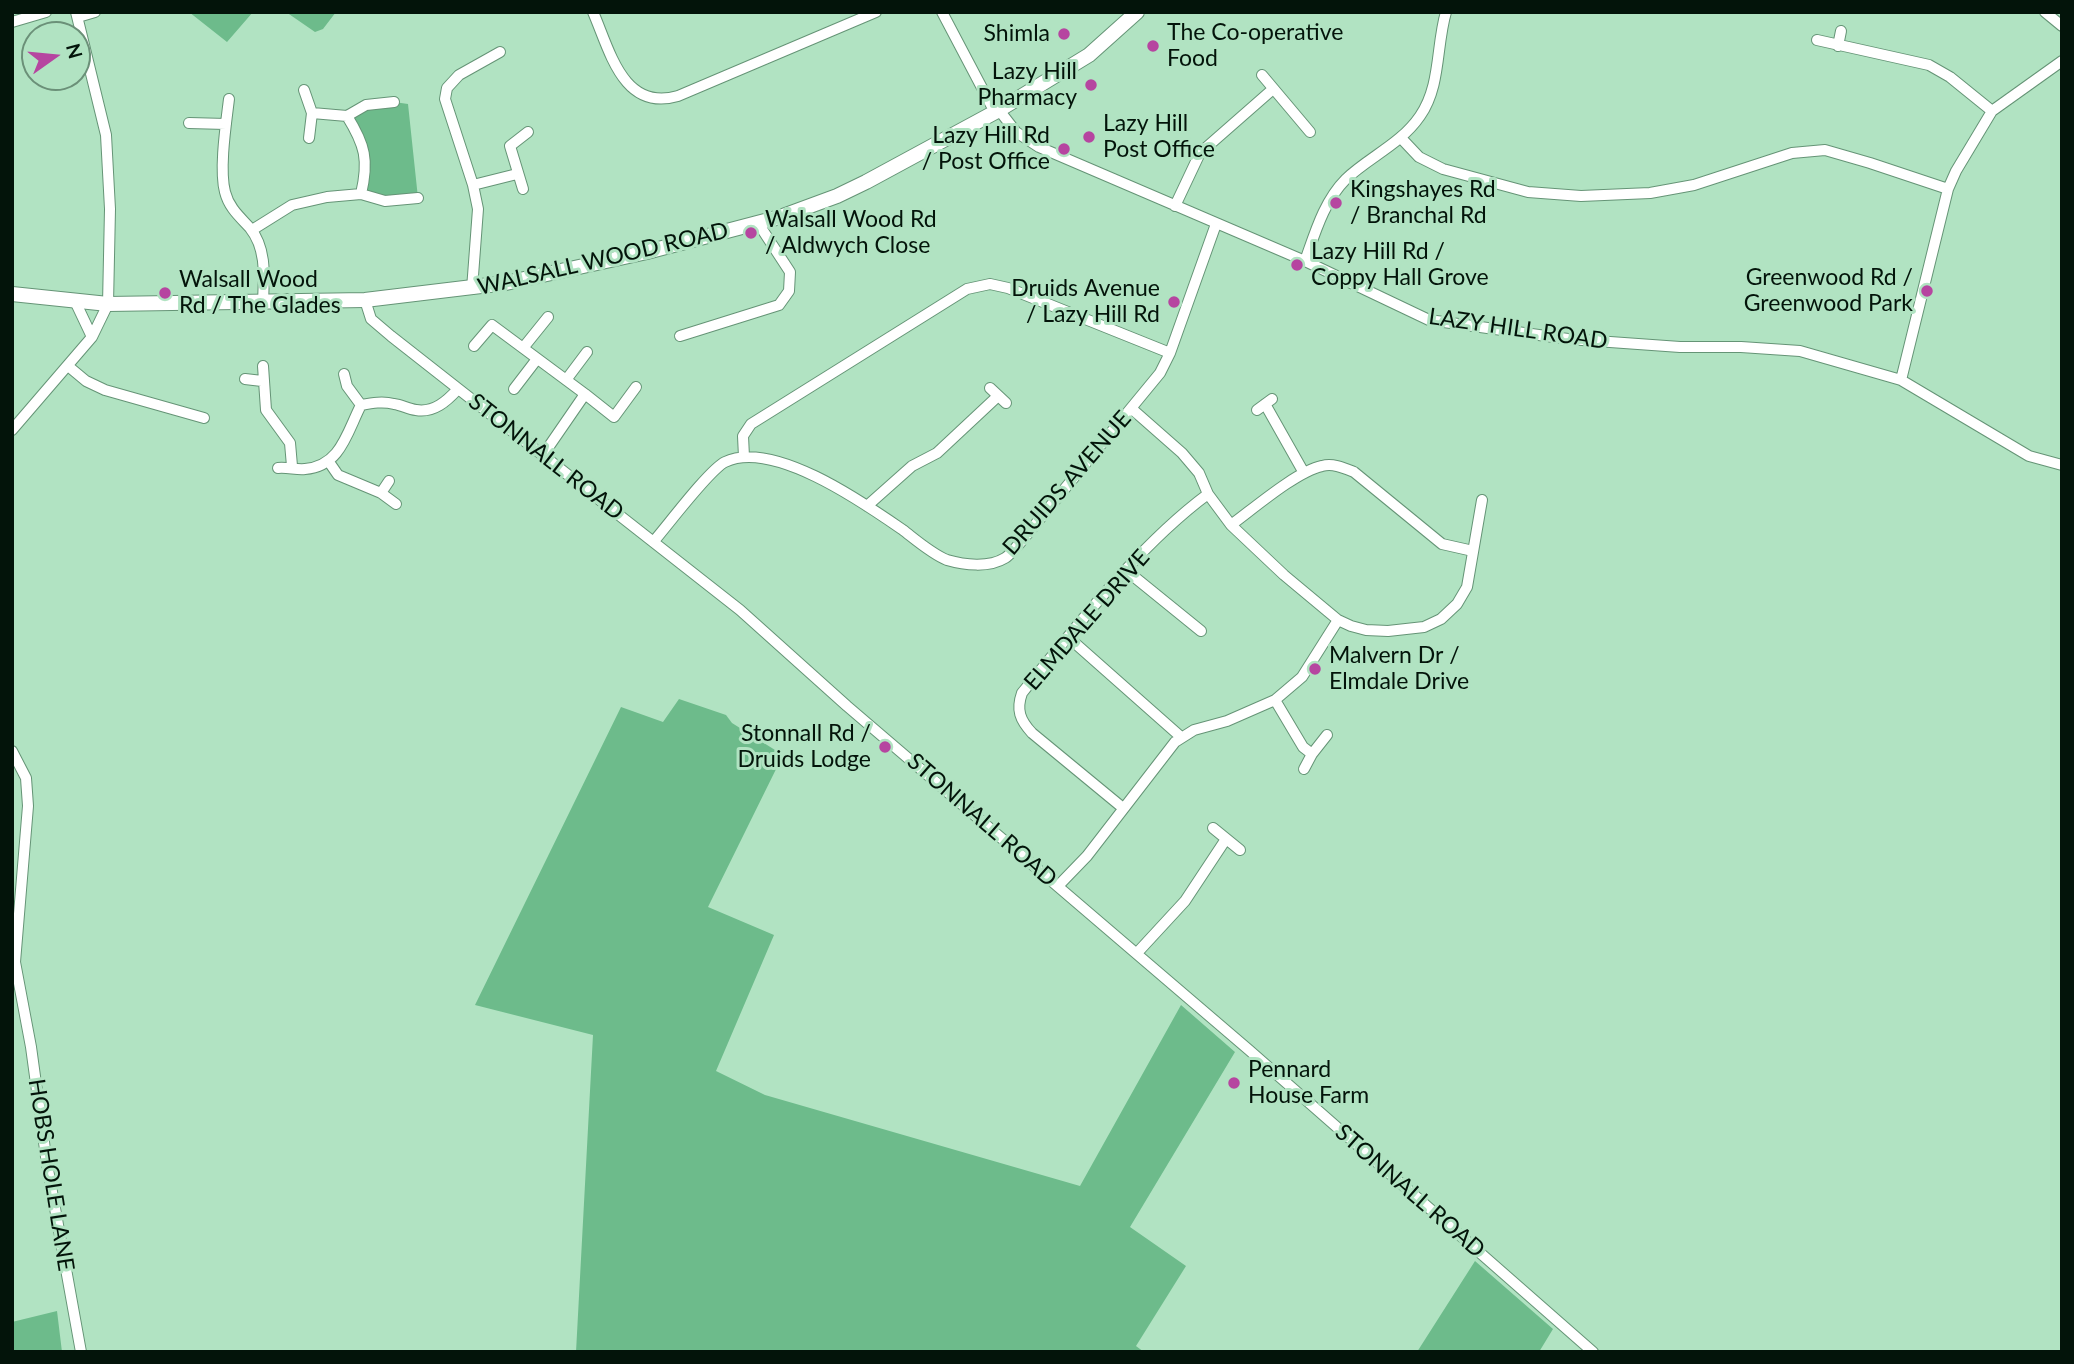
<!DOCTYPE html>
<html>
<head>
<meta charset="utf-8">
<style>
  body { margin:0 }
  #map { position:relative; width:2074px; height:1364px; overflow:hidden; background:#b1e3c2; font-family:Lato,sans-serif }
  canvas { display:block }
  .frame { position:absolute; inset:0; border:14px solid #03140a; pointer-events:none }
  .north { position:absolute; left:21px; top:21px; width:70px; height:70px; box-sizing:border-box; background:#b1e3c2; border:2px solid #6b9078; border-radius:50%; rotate:75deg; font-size:19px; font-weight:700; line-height:28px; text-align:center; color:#03140a }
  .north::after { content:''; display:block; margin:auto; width:24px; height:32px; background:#b645a0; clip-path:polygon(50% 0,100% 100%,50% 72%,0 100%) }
</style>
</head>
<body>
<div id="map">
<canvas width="2074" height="1364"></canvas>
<div class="frame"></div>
<div class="north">N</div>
</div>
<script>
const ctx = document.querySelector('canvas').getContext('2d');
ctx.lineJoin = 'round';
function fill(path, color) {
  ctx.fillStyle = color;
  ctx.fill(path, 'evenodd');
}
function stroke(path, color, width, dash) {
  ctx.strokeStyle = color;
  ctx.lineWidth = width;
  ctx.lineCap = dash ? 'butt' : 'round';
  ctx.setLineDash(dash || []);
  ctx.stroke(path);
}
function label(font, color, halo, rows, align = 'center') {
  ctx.font = font + ' Lato,sans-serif';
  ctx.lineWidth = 6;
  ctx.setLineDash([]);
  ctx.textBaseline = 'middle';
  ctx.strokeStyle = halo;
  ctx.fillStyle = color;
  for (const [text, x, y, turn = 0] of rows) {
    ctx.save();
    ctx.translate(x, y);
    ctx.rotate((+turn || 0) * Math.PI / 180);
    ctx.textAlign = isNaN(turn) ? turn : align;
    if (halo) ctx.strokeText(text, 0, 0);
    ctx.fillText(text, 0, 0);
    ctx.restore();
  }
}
fill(new Path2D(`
  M 189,12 L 253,12 L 227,42 Z
  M 286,12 L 336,12 L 323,29 L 315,32 Z
  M 394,102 L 408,104 L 418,198 L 385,201 L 361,194 L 366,171 L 347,116 Z
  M 679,699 L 726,715 L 732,723 L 783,755 L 708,907 L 774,935 L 716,1071 L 765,1095 L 1080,1186 L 1181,1005 L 1235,1052 L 1130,1227 L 1186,1266 L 1136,1346 L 1144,1352 L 576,1352 L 593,1035 L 475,1005 L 621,707 L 663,722 Z
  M 1475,1261 L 1553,1329 L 1539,1352 L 1417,1352 Z
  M 57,1311 L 62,1352 L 12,1352 L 12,1322 Z`), '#6dbb8b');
const minor = new Path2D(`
  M 593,12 C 610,51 623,112 678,96 L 876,12
  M 942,12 L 991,105 L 999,110 L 1016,132 L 1039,147 L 1305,261 L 1429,320 L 1568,339 L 1680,347 L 1741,347 L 1800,351 L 1901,380 L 2029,456 L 2062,465
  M 2045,12 L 2062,26
  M 78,17 L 95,12
  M 12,22 L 46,12
  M 1817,40 L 1929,65 L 1950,77 L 1992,111
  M 1838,46 L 1841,31
  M 1262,75 L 1310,132
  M 304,90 L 312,113 L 309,138
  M 229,99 C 226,124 219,169 225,192 C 229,208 240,217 250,228 C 267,249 264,277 263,302
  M 312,113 L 347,116 C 365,145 369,160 361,194
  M 347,116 L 366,105 L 394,102
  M 189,123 L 226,124
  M 1401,138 L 1419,157 L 1443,169 L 1528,192 L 1581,196 L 1650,193 L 1694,185 L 1792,153 L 1825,150 L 1870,163 L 1948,189
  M 473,185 L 517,174
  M 523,189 L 510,146 L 528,132
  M 1175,206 L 1200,153 L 1273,89
  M 252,230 L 292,205 L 327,197 L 361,194 L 385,201 L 418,198
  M 1305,261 C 1315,233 1324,201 1346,179 C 1369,157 1401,144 1420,116 C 1441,86 1436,46 1446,12
  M 472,289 L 478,209 L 473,185 L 445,99 L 447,88 L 459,75 L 500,52
  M 74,299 L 92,337
  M 365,300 L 371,319 L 391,336 L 740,610 L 847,706 L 1249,1050 L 1593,1352
  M 680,336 L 779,305 L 789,291 L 790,272 L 758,223
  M 474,346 L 492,325 L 585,394 L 543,455
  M 523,348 L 548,317
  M 68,366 L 86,381 L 105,390 L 204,418
  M 263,366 L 266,410 L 290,443 L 292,466
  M 344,374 L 347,386 L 361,405
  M 245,379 L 262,381
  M 566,380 L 587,352
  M 1901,380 L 1948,189 L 1956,171 L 1992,111 L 2062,61
  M 990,388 L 1006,403
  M 514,389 L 537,359
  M 585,394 L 614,417 L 636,387
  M 1265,404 L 1304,473
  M 1132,409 L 1182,453 L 1199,473 L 1208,494 L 1231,525 L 1284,575 L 1338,620 L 1351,626 L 1366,630 L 1388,631 L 1424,627 L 1441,619 L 1457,604 L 1467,587 L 1482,500
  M 1257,410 L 1272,399
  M 12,430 L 92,337 L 108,304 L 110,209 L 106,135 L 76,12
  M 744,457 L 743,436 L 751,424 L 967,289 L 990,284 L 1008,288 L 1170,353
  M 329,462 L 338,475 L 381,493 L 396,504
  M 278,468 C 287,467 297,470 305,469 C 341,466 347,432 361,405 C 372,403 383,401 394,404 C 402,405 408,409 416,410 C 434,413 447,401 458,389
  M 381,493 L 389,481
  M 867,506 L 912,466 L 937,453 L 998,396
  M 1231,525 C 1253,509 1297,471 1322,466 C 1333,463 1344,468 1354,472 L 1442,544 L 1473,551
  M 654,541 C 668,525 709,470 725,462 C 773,439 864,503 903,530 C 916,540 932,554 947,560 C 964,565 989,568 1005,558 C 1010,555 1015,548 1020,543 L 1160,373 L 1170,353 L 1216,224
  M 1127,571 L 1201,631
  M 1068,637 L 1181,737
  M 1275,700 L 1303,747 L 1312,754
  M 12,751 L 26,778 L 28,806 L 15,962 L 31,1047 L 47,1164 L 81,1352
  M 1304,769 L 1312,754 L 1327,735
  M 1123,808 L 1032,733 C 1020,720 1016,710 1022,693 C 1077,626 1138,546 1208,494
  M 1213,828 L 1240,850
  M 1058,886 L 1087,856 L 1175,742 L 1194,730 L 1227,721 L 1275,700 L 1302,677 L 1338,620
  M 1137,953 L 1185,901 L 1226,839`);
const tertiary = new Path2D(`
  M 12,294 L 108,304 L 365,300 L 506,283 L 647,252 L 780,217 L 837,196 L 866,182 L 999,110 L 1089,55 L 1137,12`);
stroke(minor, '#659476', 12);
stroke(tertiary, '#659476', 16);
stroke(minor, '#fff', 10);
stroke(tertiary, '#fff', 14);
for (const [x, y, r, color] of [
  [1064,34,7,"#b645a0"],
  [1153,46,7,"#b645a0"],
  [1091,85,7,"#b645a0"],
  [1089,137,7,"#b645a0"],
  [1064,149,7,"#b645a0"],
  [1336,203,7,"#b645a0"],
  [751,233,7,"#b645a0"],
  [1297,265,7,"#b645a0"],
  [1927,291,7,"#b645a0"],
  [165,293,7,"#b645a0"],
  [1174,302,7,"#b645a0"],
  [1315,669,7,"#b645a0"],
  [885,747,7,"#b645a0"],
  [1234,1083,7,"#b645a0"]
]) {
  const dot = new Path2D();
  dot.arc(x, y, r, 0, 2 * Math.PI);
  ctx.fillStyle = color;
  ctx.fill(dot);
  stroke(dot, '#b1e3c2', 2.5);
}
label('23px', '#03140a', '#b1e3c2', [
  ["The Co-operative",1167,33],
  ["Food",1167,59],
  ["Shimla",1050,34,"right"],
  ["Lazy Hill",1077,72,"right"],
  ["Pharmacy",1077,98,"right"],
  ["Lazy Hill",1103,124],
  ["Post Office",1103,150],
  ["Lazy Hill Rd",1050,136,"right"],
  ["/ Post Office",1050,162,"right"],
  ["Kingshayes Rd",1350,190],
  ["/ Branchal Rd",1350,216],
  ["Walsall Wood Rd",765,220],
  ["/ Aldwych Close",765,246],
  ["Lazy Hill Rd /",1311,252],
  ["Coppy Hall Grove",1311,278],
  ["Greenwood Rd /",1913,278,"right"],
  ["Greenwood Park",1913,304,"right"],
  ["Walsall Wood",179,280],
  ["Rd / The Glades",179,306],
  ["Druids Avenue",1160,289,"right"],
  ["/ Lazy Hill Rd",1160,315,"right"],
  ["Malvern Dr /",1329,656],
  ["Elmdale Drive",1329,682],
  ["Stonnall Rd /",871,734,"right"],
  ["Druids Lodge",871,760,"right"],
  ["Pennard",1248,1070],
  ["House Farm",1248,1096]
], 'left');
label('23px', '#03140a', '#b1e3c2', [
  ["WALSALL WOOD ROAD",603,259,-13],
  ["LAZY HILL ROAD",1518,329,8],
  ["STONNALL ROAD",546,457,38],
  ["DRUIDS AVENUE",1067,483,-49],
  ["ELMDALE DRIVE",1087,620,-49],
  ["STONNALL ROAD",982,820,41],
  ["HOBS HOLE LANE",51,1175,81],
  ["STONNALL ROAD",1410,1191,41]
]);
</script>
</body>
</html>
